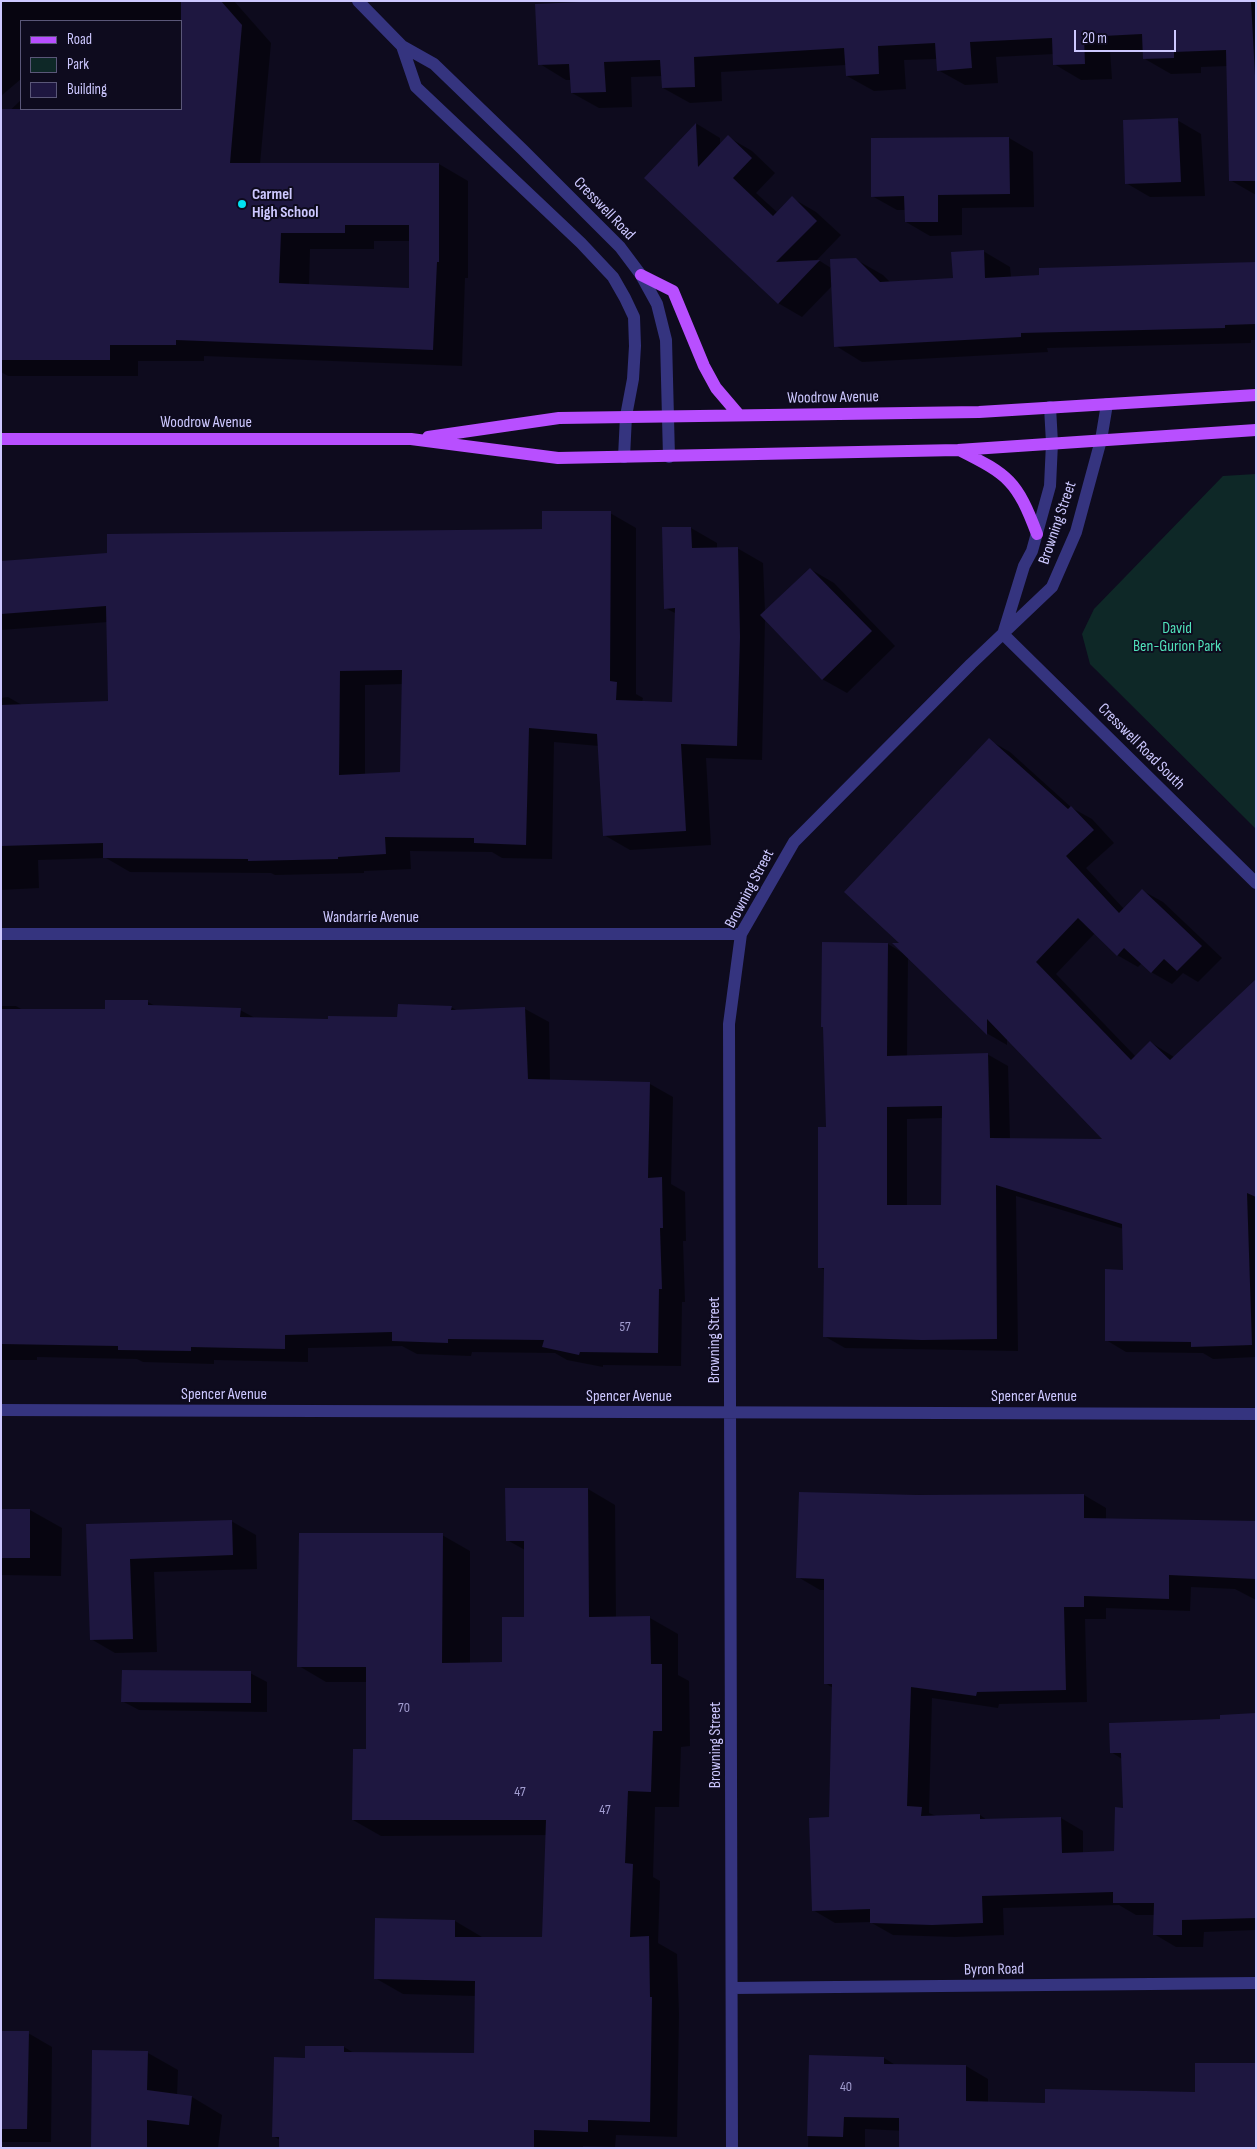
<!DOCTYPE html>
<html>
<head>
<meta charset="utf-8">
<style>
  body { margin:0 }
  #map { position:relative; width:1257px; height:2149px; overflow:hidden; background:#0e0b1e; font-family:"Sofia Sans Condensed",sans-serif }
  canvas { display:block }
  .frame { position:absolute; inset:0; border:2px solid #cdc8ff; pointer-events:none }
  .legend { position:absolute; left:20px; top:20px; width:162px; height:90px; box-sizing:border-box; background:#0e0b1e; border:1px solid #5a5778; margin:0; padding:6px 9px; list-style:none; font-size:15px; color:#cdc8ff }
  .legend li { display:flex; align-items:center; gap:10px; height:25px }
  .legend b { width:25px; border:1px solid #5a5778 }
  .scale { position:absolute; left:1074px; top:30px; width:102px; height:22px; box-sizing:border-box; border:2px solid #cdc8ff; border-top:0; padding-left:6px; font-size:15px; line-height:18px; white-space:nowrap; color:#cdc8ff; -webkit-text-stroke:4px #0e0b1e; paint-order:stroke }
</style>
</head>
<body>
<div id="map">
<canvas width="1257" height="2149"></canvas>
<div class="frame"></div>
<ul class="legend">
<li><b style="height:6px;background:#b84fff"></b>Road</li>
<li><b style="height:14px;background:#0e2827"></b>Park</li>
<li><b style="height:14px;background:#1e1740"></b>Building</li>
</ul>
<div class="scale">20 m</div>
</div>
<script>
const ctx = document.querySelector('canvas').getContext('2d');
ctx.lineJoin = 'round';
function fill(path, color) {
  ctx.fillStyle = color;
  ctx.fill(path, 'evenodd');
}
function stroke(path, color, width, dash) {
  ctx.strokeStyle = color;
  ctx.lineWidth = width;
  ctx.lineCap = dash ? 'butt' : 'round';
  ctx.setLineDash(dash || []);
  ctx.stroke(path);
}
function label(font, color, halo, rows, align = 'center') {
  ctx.font = font + ' "Sofia Sans Condensed",sans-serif';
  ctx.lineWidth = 4;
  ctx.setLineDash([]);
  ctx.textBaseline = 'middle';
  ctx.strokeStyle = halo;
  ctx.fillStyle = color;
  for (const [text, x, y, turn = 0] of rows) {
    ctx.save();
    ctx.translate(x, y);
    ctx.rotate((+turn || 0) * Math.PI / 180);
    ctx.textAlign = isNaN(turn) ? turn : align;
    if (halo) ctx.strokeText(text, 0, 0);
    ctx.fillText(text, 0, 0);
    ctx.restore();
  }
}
fill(new Path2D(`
  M 1256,474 L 1256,829 L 1090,664 L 1082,634 L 1094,609 L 1223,476 Z`), '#0e2827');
fill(new Path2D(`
  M 1,1 L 234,1 L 271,43 L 260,164 L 439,164 L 468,181 L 468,278 L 465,278 L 462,366 L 204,356 L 204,361 L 138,361 L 138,376 L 8,376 L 1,372 L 1,119 L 21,100 L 21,109 L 181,109 L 181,21 L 21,21 L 21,79 L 1,96 ZM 374,241 L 410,241 L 410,289 L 309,286 L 310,249 L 374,249 Z
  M 632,1 L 1256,1 L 1256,195 L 1230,180 L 1228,66 L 1201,67 L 1201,73 L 1171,74 L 1145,59 L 1144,50 L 1110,51 L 1112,79 L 1081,80 L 1054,64 L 1054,54 L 996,57 L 998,83 L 965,85 L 938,70 L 937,59 L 904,60 L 906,89 L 874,91 L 847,76 L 846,65 L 721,72 L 722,101 L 690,103 L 663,88 L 662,76 L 631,77 L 632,107 L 599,108 L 572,93 L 571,80 L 566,80 L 540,64 Z
  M 1177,120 L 1201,134 L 1205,196 L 1150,197 L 1126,183 Z
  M 697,124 L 720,138 L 720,145 L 728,137 L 752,151 L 775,173 L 756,193 L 778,213 L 792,198 L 816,212 L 841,235 L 815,262 L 820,261 L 831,268 L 855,259 L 883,275 L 890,282 L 954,279 L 983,251 L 1010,267 L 1011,277 L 1256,262 L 1256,340 L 1251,340 L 1251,343 L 1047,348 L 1048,352 L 862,362 L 836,346 L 832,286 L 802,317 L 778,303 L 645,178 Z
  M 1009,138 L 1033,152 L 1034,207 L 962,208 L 962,235 L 930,236 L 906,222 L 906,210 L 897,210 L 872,196 L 872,139 Z
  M 610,513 L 636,528 L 636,694 L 643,698 L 642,702 L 674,703 L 677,614 L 665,608 L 691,528 L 717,543 L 717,549 L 737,548 L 763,563 L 765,612 L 810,569 L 834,583 L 895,646 L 847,693 L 822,679 L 765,619 L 762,760 L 706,758 L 711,845 L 630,850 L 604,835 L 599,746 L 554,742 L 552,859 L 502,858 L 492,852 L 410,851 L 411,869 L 364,871 L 364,873 L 275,875 L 271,873 L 130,872 L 106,858 L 38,860 L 39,888 L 1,890 L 1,698 L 8,697 L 22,705 L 109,702 L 108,622 L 1,630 L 1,562 L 543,530 ZM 403,684 L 401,773 L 365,775 L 365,685 Z
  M 989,740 L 1010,752 L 1072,808 L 1092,819 L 1114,843 L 1086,868 L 1124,909 L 1143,891 L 1163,902 L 1222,958 L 1198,982 L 1183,973 L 1172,984 L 1151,972 L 1142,963 L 1138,967 L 1117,955 L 1095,933 L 1056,974 L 1136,1057 L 1150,1042 L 1174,1057 L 1256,998 L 1256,1357 L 1213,1359 L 1203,1353 L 1126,1352 L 1106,1340 L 1125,1271 L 1124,1229 L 1016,1196 L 1018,1351 L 845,1348 L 824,1336 L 825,1270 L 819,1267 L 827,1128 L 888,944 L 903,953 L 902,945 ZM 908,957 L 988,1034 L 1007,1045 L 1007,1039 L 1105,1140 L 1010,1139 L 1008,1066 L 987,1054 L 907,1056 ZM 943,1118 L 942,1206 L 907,1207 L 907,1119 Z
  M 106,1001 L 148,1002 L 157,1007 L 240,1010 L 255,1018 L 330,1021 L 398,1018 L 451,1007 L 458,1011 L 525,1009 L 549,1022 L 550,1081 L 650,1084 L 673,1097 L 671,1184 L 685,1192 L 686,1241 L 683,1241 L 685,1302 L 682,1302 L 681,1366 L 603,1365 L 603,1367 L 567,1360 L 555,1353 L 472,1352 L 471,1356 L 417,1354 L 402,1346 L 308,1348 L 308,1362 L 214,1360 L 214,1364 L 143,1362 L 137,1359 L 37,1357 L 37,1360 L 1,1360 L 1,1006 L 16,1006 L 23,1010 L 106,1010 Z
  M 588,1489 L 615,1505 L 616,1618 L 650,1618 L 678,1634 L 678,1675 L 689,1681 L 690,1746 L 681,1747 L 679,1807 L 655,1807 L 653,1877 L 660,1881 L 658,1943 L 677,1954 L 679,2014 L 677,2137 L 616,2135 L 615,2147 L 583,2146 L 583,2148 L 280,2148 L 280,2140 L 273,2136 L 306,2059 L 344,2047 L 354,2053 L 475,2054 L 476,1996 L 403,1994 L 375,1978 L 455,1921 L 482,1937 L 544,1938 L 547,1835 L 381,1836 L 353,1820 L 367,1750 L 367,1682 L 326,1682 L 299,1666 L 442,1535 L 470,1551 L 470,1664 L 503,1663 L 526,1619 L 525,1550 L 507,1540 Z
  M 1084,1495 L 1106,1508 L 1106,1519 L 1256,1523 L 1256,1600 L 1235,1589 L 1191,1587 L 1190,1611 L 1106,1608 L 1106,1619 L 1085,1619 L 1087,1702 L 999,1704 L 998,1708 L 932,1698 L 929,1813 L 936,1816 L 980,1815 L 987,1820 L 1061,1818 L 1083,1831 L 1083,1853 L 1115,1853 L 1124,1809 L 1122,1759 L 1111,1752 L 1221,1720 L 1256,1715 L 1256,1930 L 1204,1932 L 1203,1947 L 1176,1947 L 1154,1934 L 1155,1915 L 1136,1915 L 1119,1905 L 1003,1908 L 1004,1935 L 955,1937 L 893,1935 L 870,1922 L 835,1923 L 813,1910 L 830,1818 L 833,1688 L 825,1683 L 826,1590 L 820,1590 L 798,1577 L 917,1497 Z
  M 1,1510 L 30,1510 L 62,1528 L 61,1576 L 1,1575 Z
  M 231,1521 L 256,1535 L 257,1569 L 154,1572 L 157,1652 L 115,1653 L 91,1639 L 88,1525 Z
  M 250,1673 L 267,1682 L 267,1712 L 139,1710 L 122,1701 Z
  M 1,2032 L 28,2033 L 52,2047 L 51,2142 L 1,2142 Z
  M 148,2053 L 178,2070 L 177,2096 L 192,2097 L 222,2115 L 218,2148 L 92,2148 Z
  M 810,2057 L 884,2058 L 897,2066 L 966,2066 L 988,2079 L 988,2103 L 1047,2104 L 1196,2093 L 1256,2148 L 865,2129 L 865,2148 L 808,2148 Z`), '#0007');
fill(new Path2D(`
  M 181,1 L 221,1 L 242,25 L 230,163 L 439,163 L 439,262 L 437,262 L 433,350 L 176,340 L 176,345 L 110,345 L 110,360 L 1,360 L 1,109 L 181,109 ZM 345,225 L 409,225 L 409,288 L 279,283 L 281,233 L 345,233 Z
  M 603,1 L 1251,1 L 1256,94 L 1256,181 L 1229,181 L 1226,50 L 1174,52 L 1174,58 L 1143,59 L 1142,34 L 1084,37 L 1085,64 L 1053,65 L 1052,38 L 970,42 L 972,68 L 937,71 L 935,43 L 878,46 L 879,74 L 846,76 L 844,48 L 694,57 L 695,87 L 662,88 L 660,60 L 604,62 L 606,92 L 571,93 L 569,64 L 538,65 L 535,4 Z
  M 1178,118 L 1181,182 L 1125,184 L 1123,120 Z
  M 696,123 L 698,167 L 728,135 L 752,158 L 733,178 L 773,216 L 792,196 L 817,221 L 776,262 L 820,260 L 778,304 L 644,178 Z
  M 1009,137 L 1010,194 L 938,195 L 938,222 L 905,222 L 904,196 L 871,197 L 871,138 Z
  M 984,250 L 985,278 L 1039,275 L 1039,268 L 1256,262 L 1256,324 L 1225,325 L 1225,328 L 1021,333 L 1021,337 L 834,347 L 830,259 L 856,258 L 880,282 L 953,278 L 951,252 Z
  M 542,511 L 611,511 L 610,681 L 617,682 L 616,700 L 672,702 L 675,608 L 664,609 L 662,527 L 691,527 L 692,548 L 738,547 L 740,637 L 737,746 L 681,744 L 686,831 L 603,836 L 597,734 L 529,728 L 526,845 L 474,843 L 474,838 L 385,837 L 386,854 L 338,857 L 338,859 L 248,861 L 248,859 L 103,858 L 103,843 L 1,846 L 1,705 L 108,701 L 106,606 L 1,614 L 1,561 L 107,553 L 107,534 L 542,529 ZM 402,670 L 400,772 L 339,775 L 340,671 Z
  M 810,568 L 872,631 L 822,680 L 760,615 Z
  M 989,738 L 1068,809 L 1071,806 L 1094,830 L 1066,856 L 1119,913 L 1142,889 L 1202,946 L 1177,971 L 1164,959 L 1151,973 L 1124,948 L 1117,956 L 1078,918 L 1036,962 L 1131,1060 L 1150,1041 L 1170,1060 L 1256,979 L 1256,1197 L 1247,1193 L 1252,1345 L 1191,1347 L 1191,1342 L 1105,1341 L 1105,1269 L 1123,1270 L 1122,1224 L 996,1185 L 997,1339 L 922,1340 L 823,1337 L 824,1268 L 818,1268 L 818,1127 L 826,1127 L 823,1027 L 821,1027 L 822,942 L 888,943 L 887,1056 L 988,1053 L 990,1138 L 1102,1139 L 987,1019 L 987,1035 L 892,943 L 899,943 L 844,892 ZM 942,1106 L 941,1205 L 887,1205 L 887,1107 Z
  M 105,1000 L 148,1000 L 148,1005 L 241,1008 L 240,1017 L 328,1019 L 328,1016 L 397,1017 L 398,1004 L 452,1006 L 451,1010 L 525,1007 L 528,1079 L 650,1082 L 648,1178 L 662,1177 L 663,1228 L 660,1228 L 662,1289 L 659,1289 L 658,1353 L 580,1352 L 579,1355 L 542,1347 L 544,1340 L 448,1339 L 448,1343 L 392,1341 L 392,1332 L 285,1335 L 285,1349 L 191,1347 L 191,1351 L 118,1350 L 118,1346 L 1,1344 L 1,1009 L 105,1009 Z
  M 505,1488 L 588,1488 L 589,1617 L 650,1616 L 651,1664 L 662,1664 L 662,1731 L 653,1731 L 651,1792 L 628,1791 L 625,1863 L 633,1864 L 630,1937 L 649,1936 L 650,1997 L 652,1997 L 650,2122 L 588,2120 L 588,2132 L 534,2130 L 534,2148 L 279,2148 L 279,2137 L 272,2137 L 274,2057 L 305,2058 L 305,2046 L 344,2046 L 344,2052 L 474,2053 L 475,1981 L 374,1979 L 375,1918 L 455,1920 L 455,1937 L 542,1937 L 546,1820 L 352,1820 L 353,1749 L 366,1749 L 366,1667 L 297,1667 L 299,1533 L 443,1533 L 442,1663 L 502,1662 L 502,1617 L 524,1617 L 524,1541 L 506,1541 Z
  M 799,1492 L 917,1495 L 1084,1494 L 1084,1518 L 1256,1521 L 1256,1579 L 1169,1575 L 1169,1599 L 1084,1596 L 1084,1607 L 1064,1607 L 1066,1690 L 977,1692 L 976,1696 L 911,1687 L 907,1806 L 922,1807 L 921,1816 L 980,1814 L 980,1819 L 1061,1817 L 1062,1853 L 1114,1851 L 1115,1807 L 1123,1808 L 1121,1753 L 1110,1753 L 1109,1723 L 1220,1719 L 1220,1715 L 1256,1713 L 1256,1918 L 1182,1920 L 1182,1935 L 1153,1935 L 1154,1903 L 1113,1903 L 1113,1892 L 982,1896 L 983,1923 L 932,1925 L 870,1923 L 870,1909 L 812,1911 L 809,1818 L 829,1817 L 832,1684 L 824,1684 L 824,1579 L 796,1578 Z
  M 1,1509 L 30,1509 L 30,1558 L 1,1558 Z
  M 232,1520 L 233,1555 L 130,1559 L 133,1639 L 90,1640 L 86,1524 Z
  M 122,1670 L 251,1671 L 251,1703 L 121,1702 Z
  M 1,2031 L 29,2031 L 27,2129 L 1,2129 Z
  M 92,2050 L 148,2051 L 147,2090 L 192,2096 L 189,2125 L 147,2120 L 147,2148 L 91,2148 Z
  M 809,2055 L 884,2057 L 884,2064 L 966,2065 L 966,2101 L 1045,2103 L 1045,2089 L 1195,2092 L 1195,2063 L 1256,2063 L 1256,2148 L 899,2148 L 899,2118 L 844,2117 L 843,2137 L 807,2136 Z`), '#1e1740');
stroke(new Path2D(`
  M 358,1 L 402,46 L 434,64 L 523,150 L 620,247 L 641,275 L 657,304 L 666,340 L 669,457
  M 402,46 L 416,87 L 581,243 L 613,277 L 625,298 L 634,317 L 635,346 L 633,379 L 626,416 L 624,457
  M 1004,631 L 1024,566 L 1032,551 L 1050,486 L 1052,443 L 1050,407
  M 1003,634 L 1256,883
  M 1,934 L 741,934
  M 1,1410 L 1256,1414
  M 732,1988 L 1256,1983
  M 732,2148 L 729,1024 L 741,934 L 794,842 L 971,664 L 1052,587 L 1076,532 L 1101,440 L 1107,404`), '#35347f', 12);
stroke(new Path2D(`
  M 641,275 L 673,291 L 704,366 L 716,388 L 739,415
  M 428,437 L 559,418 L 979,412 L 1256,395
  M 1,439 L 411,439 L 558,458 L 958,450 L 1256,430
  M 959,450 C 1009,475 1017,481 1037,534`), '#b84fff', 12);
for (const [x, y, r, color] of [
  [242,204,5,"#00e2f3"]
]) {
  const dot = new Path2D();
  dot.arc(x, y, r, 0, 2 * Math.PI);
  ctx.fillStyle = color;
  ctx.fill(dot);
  stroke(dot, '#0e0b1e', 2);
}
label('14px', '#a19ccf', null, [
  ["57",625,1327],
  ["70",404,1708],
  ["47",520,1792],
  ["47",605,1810],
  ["40",846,2087]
]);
label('bold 16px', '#cdc8ff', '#0e0b1e', [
  ["Carmel",252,195],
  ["High School",252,213]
], 'left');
label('16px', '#cdc8ff', '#0e0b1e', [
  ["Cresswell Road",604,209,46],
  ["Woodrow Avenue",833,398,-1],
  ["Woodrow Avenue",206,423],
  ["Browning Street",1058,523,-71],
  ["Cresswell Road South",1141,747,45],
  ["Browning Street",750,889,-62],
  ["Wandarrie Avenue",371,918],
  ["Browning Street",715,1340,-90],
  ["Spencer Avenue",224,1395],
  ["Spencer Avenue",629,1397],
  ["Spencer Avenue",1034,1397],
  ["Browning Street",716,1745,-90],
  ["Byron Road",994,1970,-1]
]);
label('16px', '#51e2ba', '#0e0b1e', [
  ["David",1177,629],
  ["Ben-Gurion Park",1177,647]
]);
</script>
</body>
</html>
